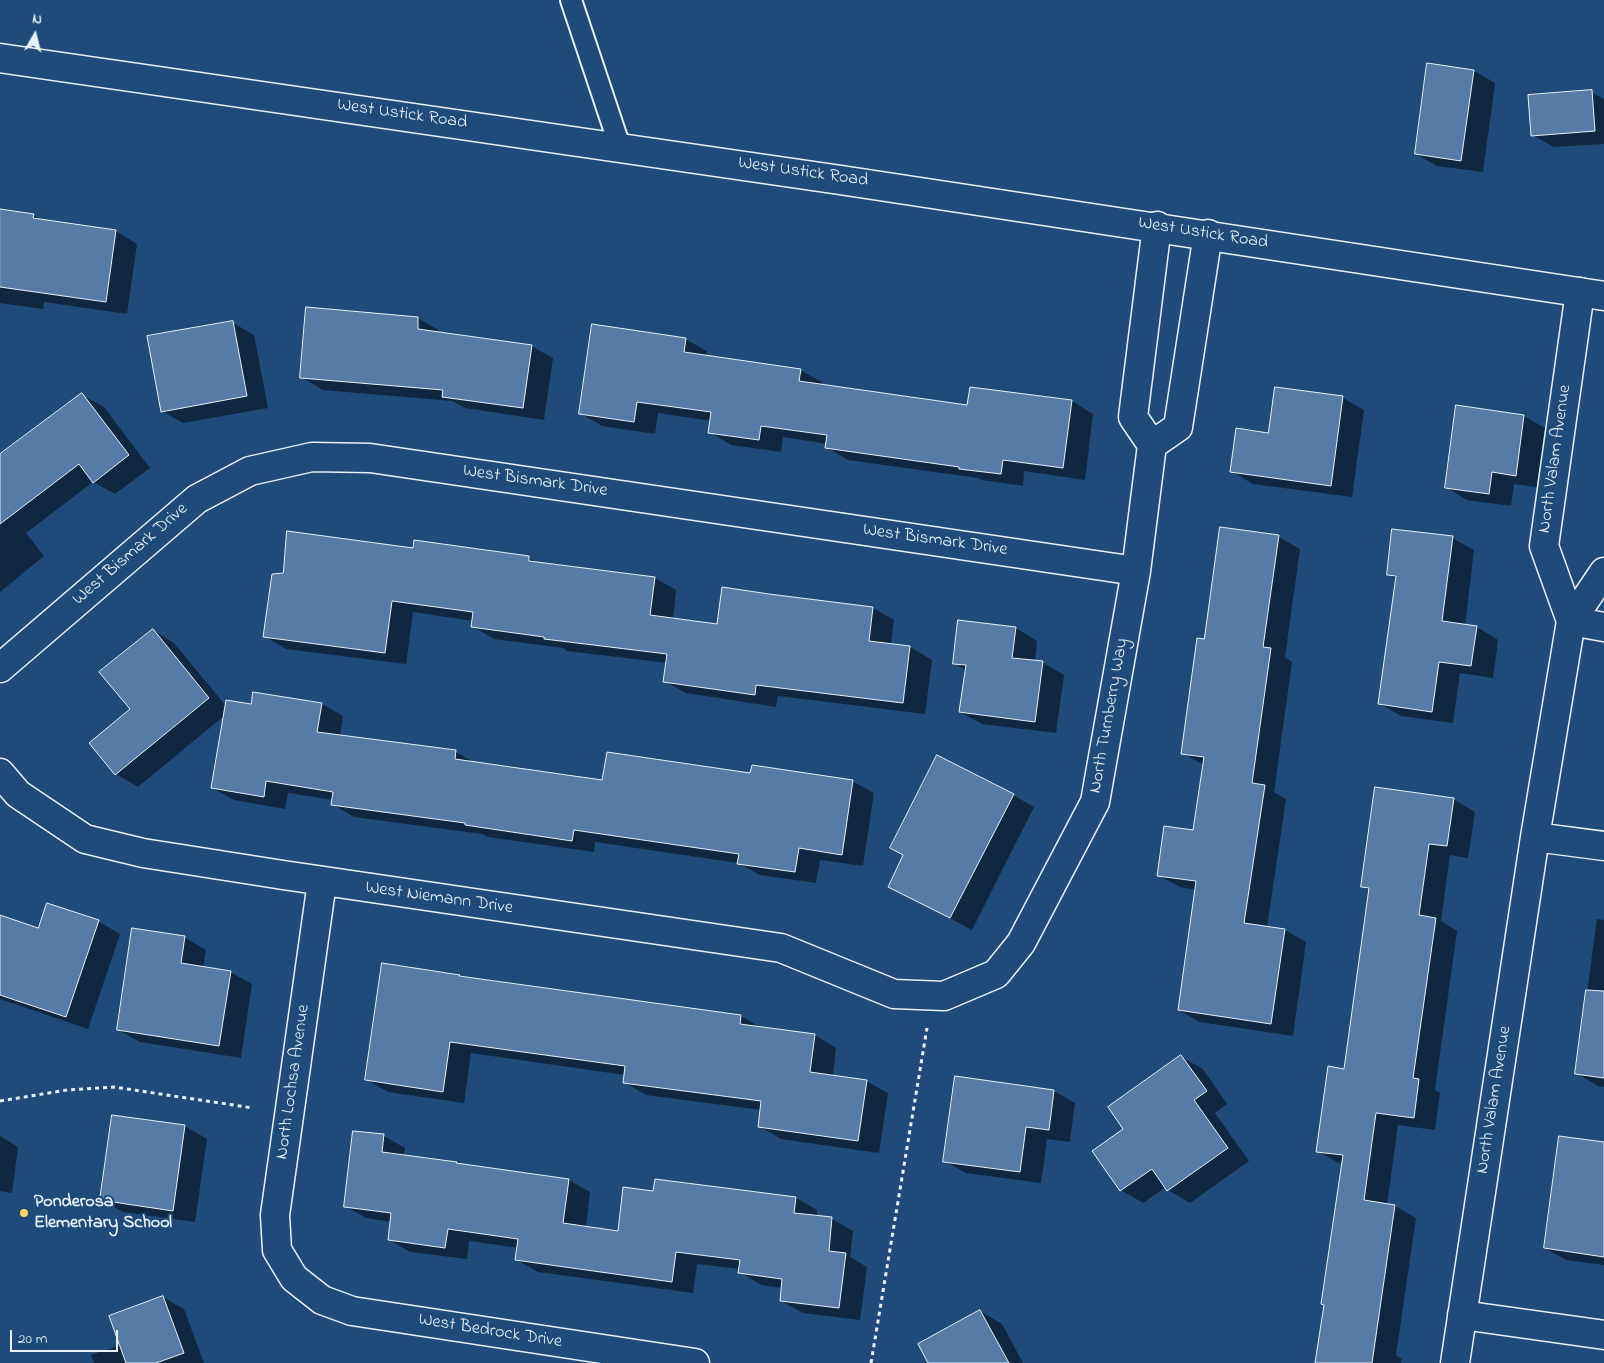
<!DOCTYPE html>
<html>
<head>
<meta charset="utf-8">
<style>
  body { margin:0 }
  #map { position:relative; width:1604px; height:1363px; overflow:hidden; background:#1f4a7a; font-family:"Indie Flower",sans-serif }
  canvas { display:block }
  .north { position:absolute; left:10px; top:10px; width:50px; height:50px; -webkit-text-stroke:4px #1f4a7a; paint-order:stroke; rotate:8deg; font-size:14px; font-weight:700; line-height:20px; text-align:center; color:#e8f1f8 }
  .north::after { content:''; display:block; margin:auto; width:18px; height:22px; background:#e8f1f8; clip-path:polygon(50% 0,100% 100%,50% 72%,0 100%) }
  .scale { position:absolute; left:10px; top:1330px; width:108px; height:22px; box-sizing:border-box; border:2px solid #e8f1f8; border-top:0; padding-left:6px; font-size:15px; line-height:18px; white-space:nowrap; color:#e8f1f8; -webkit-text-stroke:4px #1f4a7a; paint-order:stroke }
</style>
</head>
<body>
<div id="map">
<canvas width="1604" height="1363"></canvas>
<div class="north">N</div>
<div class="scale">20 m</div>
</div>
<script>
const ctx = document.querySelector('canvas').getContext('2d');
ctx.lineJoin = 'round';
function fill(path, color) {
  ctx.fillStyle = color;
  ctx.fill(path, 'evenodd');
}
function stroke(path, color, width, dash) {
  ctx.strokeStyle = color;
  ctx.lineWidth = width;
  ctx.lineCap = dash ? 'butt' : 'round';
  ctx.setLineDash(dash || []);
  ctx.stroke(path);
}
function label(font, color, halo, rows, align = 'center') {
  ctx.font = font + ' "Indie Flower",sans-serif';
  ctx.lineWidth = 4;
  ctx.setLineDash([]);
  ctx.textBaseline = 'middle';
  ctx.strokeStyle = halo;
  ctx.fillStyle = color;
  for (const [text, x, y, turn = 0] of rows) {
    ctx.save();
    ctx.translate(x, y);
    ctx.rotate((+turn || 0) * Math.PI / 180);
    ctx.textAlign = isNaN(turn) ? turn : align;
    if (halo) ctx.strokeText(text, 0, 0);
    ctx.fillText(text, 0, 0);
    ctx.restore();
  }
}
fill(new Path2D(`
  M 1474,71 L 1495,83 L 1483,172 L 1437,166 L 1416,154 Z
  M 1591,92 L 1604,99 L 1604,144 L 1554,147 L 1532,135 Z
  M 0,210 L 33,215 L 44,221 L 116,231 L 137,244 L 127,314 L 44,302 L 43,309 L 0,303 Z
  M 307,309 L 418,318 L 440,331 L 439,333 L 531,346 L 553,358 L 544,420 L 465,408 L 452,401 L 323,390 L 301,377 Z
  M 233,323 L 254,335 L 268,408 L 183,423 L 162,411 Z
  M 685,339 L 707,351 L 706,356 L 800,370 L 822,382 L 821,385 L 968,406 L 1072,401 L 1093,414 L 1085,480 L 1024,471 L 1023,486 L 982,480 L 978,478 L 848,460 L 826,447 L 827,444 L 783,437 L 781,452 L 731,445 L 710,432 L 711,421 L 658,413 L 655,434 L 602,426 L 580,413 Z
  M 1276,388 L 1343,398 L 1364,410 L 1352,497 L 1253,484 L 1231,471 L 1269,434 Z
  M 82,395 L 104,407 L 150,468 L 115,494 L 93,482 L 26,533 L 44,556 L 0,592 L 0,461 Z
  M 1524,416 L 1545,428 L 1537,487 L 1514,484 L 1511,506 L 1467,500 L 1446,487 Z
  M 1279,537 L 1300,549 L 1285,657 L 1292,662 L 1274,792 L 1286,799 L 1267,927 L 1285,930 L 1306,942 L 1293,1036 L 1200,1022 L 1179,1010 L 1196,890 L 1180,887 L 1158,875 L 1194,832 L 1204,765 L 1182,753 L 1205,640 Z
  M 1452,538 L 1474,550 L 1465,626 L 1477,627 L 1498,640 L 1493,678 L 1460,673 L 1453,723 L 1401,716 L 1379,703 L 1397,579 L 1388,575 Z
  M 414,549 L 529,558 L 539,564 L 655,578 L 676,590 L 673,619 L 718,625 L 873,608 L 894,620 L 891,645 L 910,647 L 932,660 L 925,714 L 778,696 L 776,707 L 686,693 L 664,681 L 667,663 L 567,651 L 563,648 L 494,639 L 472,626 L 473,621 L 413,612 L 406,664 L 286,649 L 264,636 Z
  M 960,622 L 1016,628 L 1037,641 L 1035,662 L 1042,662 L 1064,675 L 1056,733 L 982,724 L 960,712 L 966,670 L 954,663 Z
  M 153,630 L 174,643 L 226,706 L 322,704 L 343,716 L 340,736 L 456,752 L 476,764 L 604,781 L 751,774 L 852,781 L 874,793 L 863,866 L 820,860 L 816,883 L 760,875 L 738,863 L 595,842 L 594,852 L 488,837 L 482,834 L 354,817 L 332,804 L 333,800 L 288,793 L 285,809 L 234,800 L 212,788 L 224,716 L 138,787 L 116,774 L 91,743 L 132,710 Z
  M 1013,795 L 1034,807 L 972,930 L 889,886 Z
  M 1453,799 L 1475,812 L 1468,858 L 1450,855 L 1441,921 L 1457,931 L 1435,1090 L 1440,1093 L 1435,1130 L 1398,1125 L 1387,1205 L 1395,1206 L 1416,1218 L 1396,1355 L 1402,1359 L 1401,1363 L 1317,1363 L 1343,1164 L 1339,1163 L 1317,1151 L 1345,1070 L 1370,891 L 1363,887 Z
  M 0,916 L 39,930 L 98,921 L 120,934 L 88,1029 L 0,999 Z
  M 1597,919 L 1604,920 L 1604,1087 L 1598,1086 L 1576,1073 Z
  M 184,937 L 206,950 L 203,968 L 230,972 L 252,984 L 241,1058 L 140,1042 L 119,1030 Z
  M 459,976 L 463,978 L 741,1016 L 761,1028 L 815,1035 L 836,1048 L 833,1076 L 866,1081 L 888,1093 L 879,1153 L 781,1139 L 759,1126 L 761,1110 L 646,1095 L 624,1082 L 625,1075 L 471,1053 L 464,1103 L 388,1092 L 367,1080 Z
  M 1181,1057 L 1203,1069 L 1227,1104 L 1215,1113 L 1249,1161 L 1190,1203 L 1168,1190 L 1166,1187 L 1143,1203 L 1121,1190 L 1094,1151 L 1124,1129 Z
  M 1054,1091 L 1075,1103 L 1070,1142 L 1047,1139 L 1041,1183 L 966,1173 L 944,1161 Z
  M 113,1116 L 185,1126 L 207,1139 L 195,1222 L 123,1212 L 101,1200 Z
  M 0,1136 L 18,1147 L 12,1193 L 0,1191 Z
  M 384,1136 L 405,1148 L 404,1156 L 456,1163 L 461,1165 L 569,1180 L 590,1192 L 586,1227 L 619,1232 L 655,1192 L 796,1198 L 817,1210 L 817,1217 L 832,1219 L 853,1231 L 850,1257 L 867,1267 L 860,1320 L 803,1313 L 781,1301 L 783,1288 L 761,1285 L 740,1272 L 740,1269 L 697,1264 L 693,1293 L 538,1272 L 517,1260 L 519,1248 L 469,1241 L 467,1259 L 410,1252 L 389,1239 L 391,1222 L 366,1218 L 345,1206 Z
  M 1604,1143 L 1604,1265 L 1566,1260 L 1545,1248 Z
  M 163,1297 L 184,1309 L 204,1363 L 94,1363 L 91,1355 L 121,1345 Z
  M 980,1311 L 1002,1324 L 1023,1363 L 929,1363 Z`), '#0007');
const building = new Path2D(`
  M 1427,63 L 1474,70 L 1461,161 L 1415,154 Z
  M 1592,90 L 1595,131 L 1531,136 L 1528,95 Z
  M 0,209 L 34,214 L 33,218 L 116,230 L 106,302 L 0,287 Z
  M 306,307 L 418,317 L 418,329 L 532,345 L 523,408 L 442,397 L 443,390 L 300,378 Z
  M 233,321 L 247,396 L 161,412 L 147,336 Z
  M 592,324 L 686,338 L 684,352 L 801,369 L 799,381 L 967,405 L 970,387 L 1072,400 L 1063,468 L 1003,460 L 1001,474 L 959,469 L 959,467 L 825,448 L 827,435 L 761,426 L 759,440 L 708,433 L 711,412 L 637,402 L 634,422 L 579,414 Z
  M 1275,387 L 1343,396 L 1331,486 L 1230,472 L 1236,428 L 1268,433 Z
  M 82,393 L 129,455 L 93,483 L 79,464 L 0,524 L 0,454 Z
  M 1456,405 L 1524,415 L 1516,476 L 1492,472 L 1489,494 L 1445,488 Z
  M 1220,527 L 1279,535 L 1263,647 L 1271,648 L 1252,783 L 1265,785 L 1244,923 L 1285,929 L 1271,1024 L 1178,1010 L 1196,881 L 1157,876 L 1164,826 L 1193,830 L 1204,757 L 1181,754 L 1197,638 L 1204,639 Z
  M 1392,529 L 1453,536 L 1442,621 L 1477,626 L 1471,666 L 1439,662 L 1432,712 L 1378,704 L 1396,576 L 1387,575 Z
  M 287,531 L 413,548 L 414,540 L 529,556 L 529,561 L 655,577 L 650,615 L 717,624 L 722,587 L 769,594 L 873,607 L 869,641 L 910,646 L 903,703 L 756,685 L 755,695 L 663,682 L 667,654 L 544,639 L 544,637 L 471,627 L 473,612 L 392,601 L 385,653 L 263,637 L 272,574 L 283,573 Z
  M 958,620 L 1016,627 L 1012,658 L 1043,661 L 1035,722 L 959,712 L 966,665 L 953,664 Z
  M 153,629 L 209,698 L 115,775 L 89,743 L 130,709 L 99,672 Z
  M 253,692 L 322,703 L 317,732 L 456,750 L 455,759 L 602,780 L 607,752 L 750,773 L 752,765 L 853,780 L 842,855 L 799,848 L 795,872 L 737,864 L 739,854 L 574,830 L 572,841 L 465,825 L 465,823 L 331,805 L 333,792 L 266,781 L 264,797 L 211,788 L 226,700 L 251,704 Z
  M 937,755 L 1014,794 L 950,918 L 888,887 L 903,855 L 890,848 Z
  M 1375,787 L 1454,798 L 1447,846 L 1429,844 L 1419,915 L 1436,918 L 1413,1078 L 1419,1079 L 1414,1118 L 1376,1113 L 1364,1200 L 1395,1205 L 1372,1363 L 1315,1363 L 1324,1305 L 1321,1304 L 1343,1155 L 1316,1152 L 1328,1066 L 1344,1069 L 1369,888 L 1361,887 Z
  M 47,903 L 99,920 L 66,1017 L 0,995 L 0,915 L 38,928 Z
  M 132,928 L 185,936 L 181,963 L 231,971 L 219,1046 L 117,1030 Z
  M 382,963 L 460,975 L 459,976 L 741,1015 L 740,1024 L 815,1034 L 810,1072 L 867,1080 L 858,1141 L 758,1127 L 761,1101 L 623,1083 L 625,1066 L 450,1042 L 443,1092 L 365,1080 Z
  M 1586,990 L 1604,991 L 1604,1078 L 1575,1074 Z
  M 1181,1055 L 1207,1091 L 1194,1100 L 1228,1148 L 1167,1191 L 1152,1169 L 1120,1191 L 1092,1151 L 1123,1129 L 1108,1107 Z
  M 955,1076 L 1054,1090 L 1049,1130 L 1026,1127 L 1020,1172 L 943,1162 Z
  M 112,1115 L 185,1125 L 173,1211 L 100,1200 Z
  M 353,1131 L 384,1134 L 382,1152 L 457,1162 L 456,1163 L 569,1179 L 563,1223 L 618,1231 L 623,1187 L 653,1191 L 655,1179 L 796,1197 L 794,1213 L 832,1217 L 829,1251 L 846,1253 L 839,1308 L 780,1301 L 782,1279 L 738,1273 L 740,1260 L 676,1252 L 672,1282 L 515,1260 L 518,1239 L 448,1229 L 445,1248 L 388,1240 L 391,1213 L 344,1207 Z
  M 1559,1136 L 1604,1142 L 1604,1257 L 1544,1248 Z
  M 163,1296 L 184,1353 L 156,1363 L 126,1363 L 109,1316 Z
  M 980,1310 L 1009,1363 L 928,1363 L 918,1344 Z`);
fill(building, '#587aa7');
stroke(building, '#e8f1f8', 1);
const service = new Path2D(`
  M 571,0 L 620,147`);
const minor = new Path2D(`
  M 1157,226 L 1133,417 L 1152,445 L 1178,427 L 1208,234
  M 1580,292 L 1544,546 L 1571,621 L 1604,572
  M 0,668 L 197,499 L 250,471 L 312,457 L 370,458 L 1136,571
  M 0,773 L 18,794 L 85,839 L 143,853 L 283,875 L 781,948 L 894,994 L 944,996 L 996,974 L 1021,943 L 1095,802 L 1136,571 L 1152,445
  M 1535,837 L 1604,846
  M 322,882 L 275,1215 L 277,1250 L 294,1278 L 322,1300 L 352,1311 L 695,1363
  M 1462,1315 L 1604,1335
  M 1455,1363 L 1535,837 L 1571,621 L 1604,627`);
const secondary = new Path2D(`
  M 0,58 C 535,134 1070,213 1604,296`);
stroke(service, '#e8f1f8', 24);
stroke(minor, '#e8f1f8', 31);
stroke(secondary, '#e8f1f8', 31);
stroke(new Path2D(`
  M 0,1101 L 67,1090 L 114,1087 L 253,1108
  M 871,1363 L 927,1028`), '#e8f1f8', 3, [4, 4]);
stroke(service, '#1f4a7a', 20);
stroke(minor, '#1f4a7a', 28);
stroke(secondary, '#1f4a7a', 28);
for (const [x, y, r, color] of [
  [24,1213,5,"#ffd166"]
]) {
  const dot = new Path2D();
  dot.arc(x, y, r, 0, 2 * Math.PI);
  ctx.fillStyle = color;
  ctx.fill(dot);
  stroke(dot, '#1f4a7a', 2);
}
label('18px', '#e8f1f8', '#1f4a7a', [
  ["West Ustick Road",402,115,8],
  ["West Ustick Road",803,173,8],
  ["West Ustick Road",1203,234,9],
  ["North Valam Avenue",1556,459,-82],
  ["West Bismark Drive",535,482,8],
  ["West Bismark Drive",935,541,8],
  ["West Bismark Drive",131,555,-41],
  ["North Turnberry Way",1110,716,-80],
  ["West Niemann Drive",439,899,8],
  ["North Lochsa Avenue",294,1082,-82],
  ["North Valam Avenue",1495,1100,-81],
  ["West Bedrock Drive",490,1332,9]
]);
label('bold 18px', '#e8f1f8', '#1f4a7a', [
  ["Ponderosa",34,1203],
  ["Elementary School",34,1224]
], 'left');
</script>
</body>
</html>
